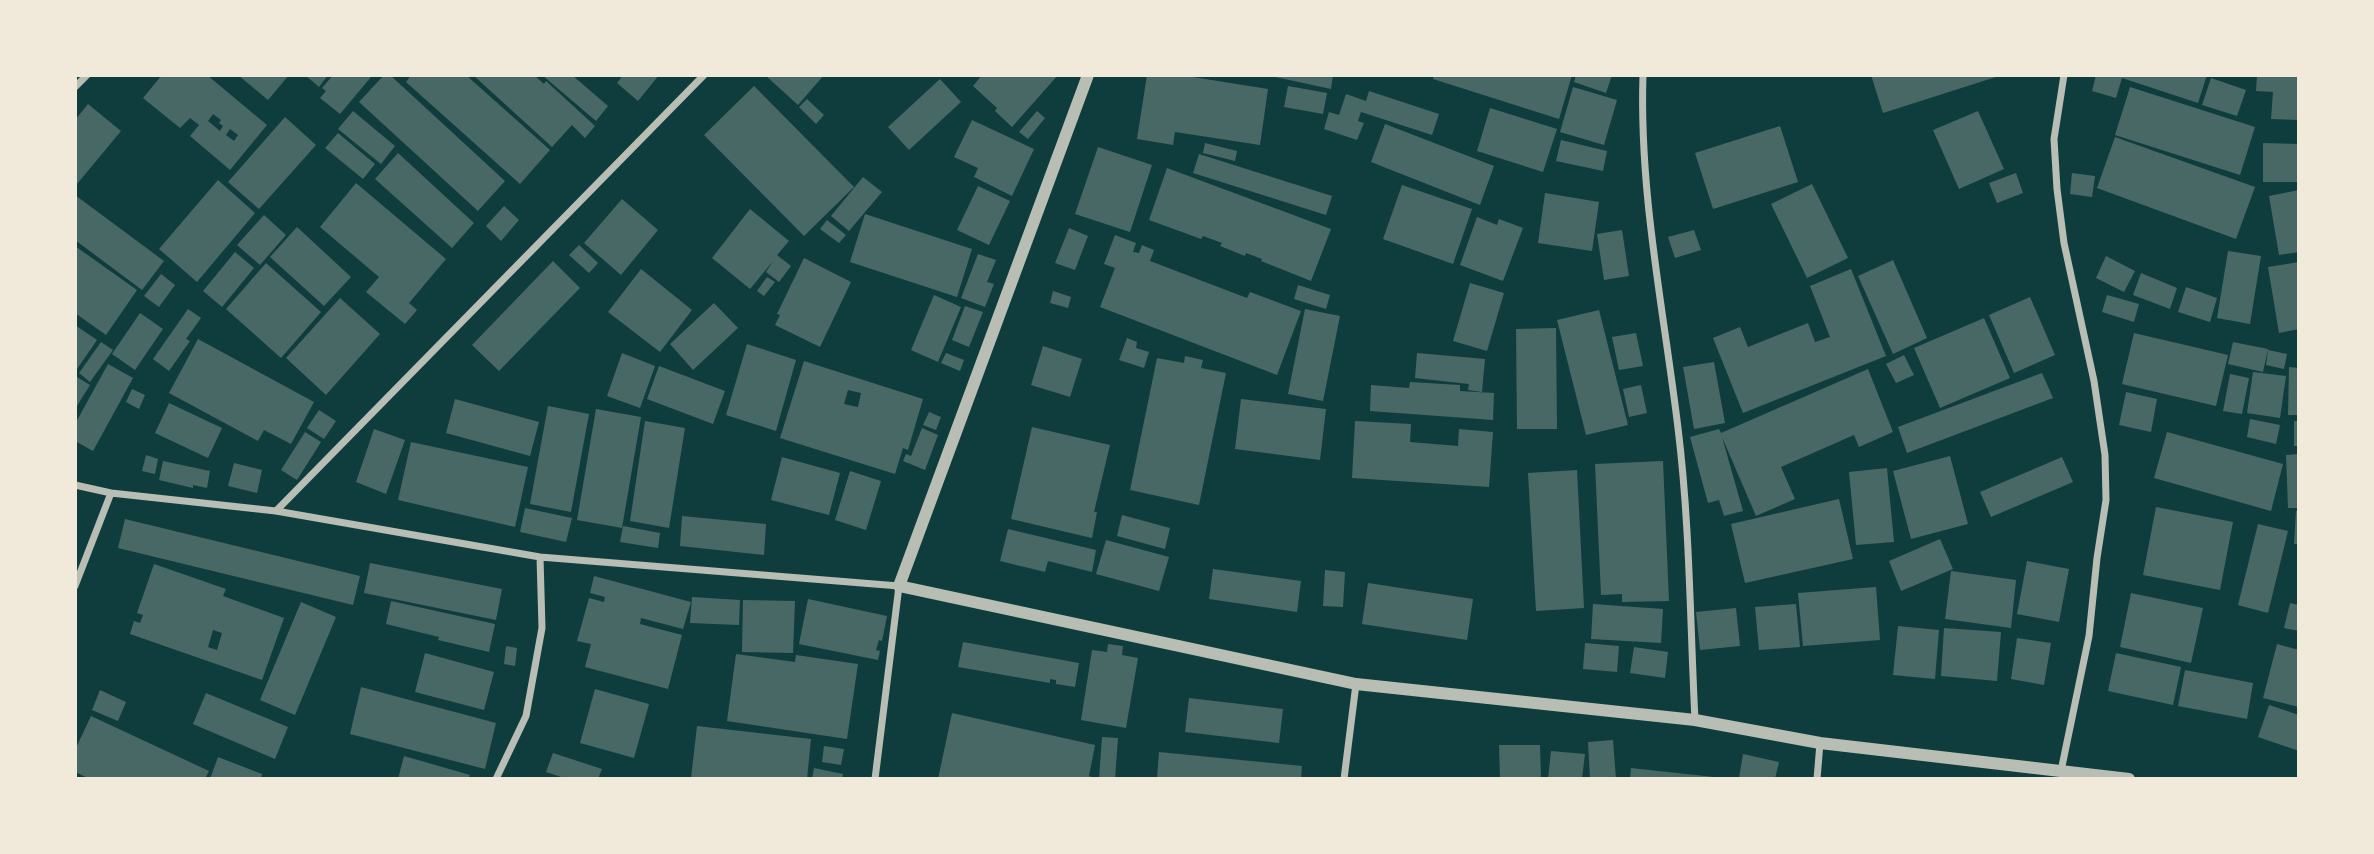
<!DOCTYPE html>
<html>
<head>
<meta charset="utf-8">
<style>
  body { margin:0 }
  #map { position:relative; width:2374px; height:854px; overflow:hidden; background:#0f3d3e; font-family:Roboto,sans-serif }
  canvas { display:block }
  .frame { position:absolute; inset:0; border:77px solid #f1e9da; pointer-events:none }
</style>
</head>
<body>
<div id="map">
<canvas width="2374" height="854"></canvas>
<div class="frame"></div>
</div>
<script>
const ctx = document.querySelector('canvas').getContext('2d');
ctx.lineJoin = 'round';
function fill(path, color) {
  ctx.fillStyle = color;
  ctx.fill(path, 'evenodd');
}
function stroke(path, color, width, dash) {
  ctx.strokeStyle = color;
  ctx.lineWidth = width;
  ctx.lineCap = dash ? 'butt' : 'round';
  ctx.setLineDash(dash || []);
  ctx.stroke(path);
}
fill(new Path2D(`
  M 162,75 L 207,75 L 267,125 L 230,170 L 190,136 L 199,125 L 190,118 L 180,128 L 143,98 ZM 213,114 L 221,120 L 219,123 L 223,126 L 220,131 L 208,121 ZM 230,129 L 238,135 L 234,141 L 226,135 Z
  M 238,75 L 289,75 L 268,100 Z
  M 305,75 L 328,75 L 319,87 Z
  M 333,75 L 371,77 L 340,114 L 320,98 L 326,91 L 322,88 Z
  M 384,75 L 390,75 L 505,181 L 478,211 L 359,102 Z
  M 411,75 L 466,75 L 550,150 L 520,184 L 406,82 Z
  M 473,75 L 534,75 L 544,84 L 546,81 L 595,126 L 585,138 L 572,125 L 552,147 Z
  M 542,75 L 572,75 L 608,106 L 596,121 Z
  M 623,75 L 659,75 L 638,101 L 617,83 Z
  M 765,75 L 824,75 L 798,105 Z
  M 982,75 L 1058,75 L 1012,127 L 995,111 L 997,108 L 973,86 Z
  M 1147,75 L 1180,75 L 1268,89 L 1260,145 L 1175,132 L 1173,145 L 1137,139 Z
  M 1266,75 L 1333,75 L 1331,89 Z
  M 1434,75 L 1572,75 L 1559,119 L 1433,79 Z
  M 1576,75 L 1612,75 L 1606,93 L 1574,82 Z
  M 1871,75 L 1999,75 L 1999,76 L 1883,113 Z
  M 2096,75 L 2207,75 L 2198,103 L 2122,78 L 2116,98 L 2092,91 Z
  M 2257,75 L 2299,75 L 2299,120 L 2271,119 L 2273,92 L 2256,91 Z
  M 2211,78 L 2246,90 L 2237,116 L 2202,105 Z
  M 940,79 L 961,102 L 909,150 L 888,127 Z
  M 754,86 L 854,187 L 804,236 L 704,135 Z
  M 1288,86 L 1327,93 L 1323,114 L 1284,107 Z
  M 1573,87 L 1617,100 L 1604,145 L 1560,132 Z
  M 2130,87 L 2255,127 L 2240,175 L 2115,135 Z
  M 1369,91 L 1439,114 L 1432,135 L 1361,112 L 1358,121 L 1364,123 L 1357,140 L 1324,129 L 1329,112 L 1339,115 L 1346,94 L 1366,101 Z
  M 807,99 L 824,115 L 816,124 L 799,107 Z
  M 88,104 L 121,131 L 77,184 L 75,120 Z
  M 1490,108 L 1557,129 L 1543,172 L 1477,151 Z
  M 353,111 L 395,146 L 381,164 L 338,129 Z
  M 1037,111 L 1045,118 L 1028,139 L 1019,132 Z
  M 1978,111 L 2004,169 L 1959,189 L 1933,130 Z
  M 285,117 L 316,145 L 259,209 L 228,182 Z
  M 972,120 L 1034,149 L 1012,196 L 974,177 L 978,168 L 954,157 Z
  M 1385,124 L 1494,166 L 1480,205 L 1371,162 Z
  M 1780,126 L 1798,182 L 1713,209 L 1695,153 Z
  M 338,133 L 375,164 L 363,179 L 325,148 Z
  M 2115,137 L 2255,187 L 2236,239 L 2097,188 Z
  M 1561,140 L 1607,151 L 1603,171 L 1556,161 Z
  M 1205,143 L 1237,151 L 1235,161 L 1203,153 Z
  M 2263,143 L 2299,144 L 2299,182 L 2263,182 Z
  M 1098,147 L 1152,165 L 1130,232 L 1075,214 Z
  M 398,153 L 474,223 L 452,248 L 375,179 Z
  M 1199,154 L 1332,196 L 1326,215 L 1193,173 Z
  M 1167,168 L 1331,229 L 1311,281 L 1261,261 L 1262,259 L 1246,253 L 1245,256 L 1220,246 L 1222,243 L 1203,236 L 1201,239 L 1149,220 Z
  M 2016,173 L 2023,193 L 1997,203 L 1989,183 Z
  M 2072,173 L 2095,176 L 2092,197 L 2070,194 Z
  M 863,177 L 882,192 L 849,231 L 831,216 Z
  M 218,180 L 255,213 L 197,282 L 159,249 Z
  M 356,183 L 446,259 L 409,303 L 417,310 L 405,324 L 366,292 L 379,277 L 320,227 Z
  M 1812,184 L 1848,258 L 1807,278 L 1771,204 Z
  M 1402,185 L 1472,209 L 1453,264 L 1383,239 Z
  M 978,186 L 1010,201 L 989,245 L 957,230 Z
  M 2299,190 L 2299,252 L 2279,255 L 2269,196 Z
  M 1545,193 L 1599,202 L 1592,251 L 1538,243 Z
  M 75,195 L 164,261 L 142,290 L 75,240 Z
  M 622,199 L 658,230 L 621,275 L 584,243 Z
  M 504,206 L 519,220 L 501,241 L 486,226 Z
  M 750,209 L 789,241 L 777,255 L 791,266 L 779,282 L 766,272 L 773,261 L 750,289 L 712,258 Z
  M 865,214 L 972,249 L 957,297 L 850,262 Z
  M 264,215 L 286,235 L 260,265 L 237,245 Z
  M 1477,217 L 1497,225 L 1499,219 L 1523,228 L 1503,281 L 1460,265 Z
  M 827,220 L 846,235 L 839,243 L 820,229 Z
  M 297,227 L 351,277 L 324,306 L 270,257 Z
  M 1069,228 L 1088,236 L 1075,270 L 1055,263 Z
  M 1622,230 L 1629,276 L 1604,280 L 1597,234 Z
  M 1694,230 L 1701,250 L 1675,258 L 1668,237 Z
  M 1115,235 L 1136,243 L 1133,252 L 1139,253 L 1142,245 L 1154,250 L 1150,261 L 1247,298 L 1250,292 L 1301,311 L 1277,375 L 1100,307 L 1115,268 L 1104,264 Z
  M 579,245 L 598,263 L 589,273 L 569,255 Z
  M 75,246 L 137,290 L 106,335 L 75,313 Z
  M 2228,251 L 2261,256 L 2250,324 L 2217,318 Z
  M 235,252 L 254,268 L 222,307 L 203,291 Z
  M 978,254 L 996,260 L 987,282 L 994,284 L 985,307 L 961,298 Z
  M 2106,256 L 2135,271 L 2124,292 L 2096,278 Z
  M 804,258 L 851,282 L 820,347 L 775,325 L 780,315 L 777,314 Z
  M 1893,260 L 1927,338 L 1893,354 L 1858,276 Z
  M 553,261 L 580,288 L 499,371 L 472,345 Z
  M 2299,262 L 2299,329 L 2279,333 L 2268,267 Z
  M 266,263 L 321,312 L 281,358 L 226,309 Z
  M 641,269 L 692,310 L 660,352 L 608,312 Z
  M 1851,269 L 1886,356 L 1743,413 L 1713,338 L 1740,327 L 1748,347 L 1808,323 L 1815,342 L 1830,337 L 1810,286 Z
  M 2141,273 L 2177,288 L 2170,309 L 2133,295 Z
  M 161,274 L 175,285 L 159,307 L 144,296 Z
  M 767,277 L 775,282 L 764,296 L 757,291 Z
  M 1470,283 L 1504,293 L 1487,351 L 1453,341 Z
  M 1298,285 L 1330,295 L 1326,309 L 1294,299 Z
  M 2186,287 L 2217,298 L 2210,322 L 2178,312 Z
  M 1053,291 L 1071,297 L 1068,308 L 1050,303 Z
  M 934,295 L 961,307 L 938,362 L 911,350 Z
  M 2107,295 L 2139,304 L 2134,322 L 2102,312 Z
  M 2030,297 L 2055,355 L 2014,373 L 1989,315 Z
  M 340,298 L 380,334 L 326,395 L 286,358 Z
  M 714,303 L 738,328 L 693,370 L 670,344 Z
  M 965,306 L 983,312 L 969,347 L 952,340 Z
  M 188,309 L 201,318 L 186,339 L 190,341 L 169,371 L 153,359 Z
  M 1305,309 L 1340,316 L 1323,401 L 1288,394 Z
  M 1599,310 L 1628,425 L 1586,435 L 1557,320 Z
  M 140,313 L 163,329 L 135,370 L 112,354 Z
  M 1984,318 L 2010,378 L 1940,408 L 1914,348 Z
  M 75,325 L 97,340 L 75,372 Z
  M 1556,328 L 1557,429 L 1517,429 L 1516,329 Z
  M 1636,333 L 1643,366 L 1619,370 L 1612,337 Z
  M 2134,333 L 2228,355 L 2216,406 L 2122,384 Z
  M 1127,338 L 1137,342 L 1136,348 L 1149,352 L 1144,368 L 1119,360 Z
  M 198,339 L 314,402 L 291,444 L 264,430 L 258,441 L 169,393 Z
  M 101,342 L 113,350 L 90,382 L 79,373 Z
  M 2233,342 L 2268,349 L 2263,372 L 2228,364 Z
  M 747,344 L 796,360 L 776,431 L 726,415 Z
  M 1043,346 L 1082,359 L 1070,397 L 1031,385 Z
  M 2268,350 L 2287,354 L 2284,369 L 2266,365 Z
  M 622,353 L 655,366 L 640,408 L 607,396 Z
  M 946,353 L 964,360 L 960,371 L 941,363 Z
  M 1417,353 L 1485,359 L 1482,392 L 1468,390 L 1469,384 L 1415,378 Z
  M 1904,355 L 1914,375 L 1896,383 L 1886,364 Z
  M 1185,356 L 1203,360 L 1201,368 L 1226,373 L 1199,505 L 1130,490 L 1157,358 L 1184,363 Z
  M 804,361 L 923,399 L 908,450 L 903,448 L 895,474 L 780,438 ZM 848,390 L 861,393 L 858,407 L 844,404 Z
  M 1714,362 L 1725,423 L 1694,429 L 1683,367 Z
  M 108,364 L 133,378 L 93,451 L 75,441 L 75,424 Z
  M 659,366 L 725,391 L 713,424 L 647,399 Z
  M 2289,367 L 2299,368 L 2299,415 L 2288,415 Z
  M 1868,369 L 1893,432 L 1859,447 L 1854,435 L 1781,467 L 1795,499 L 1756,516 L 1722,437 L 1743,511 L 1724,516 L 1719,500 L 1708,503 L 1690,437 L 1719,429 L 1721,433 Z
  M 2253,372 L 2286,376 L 2280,418 L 2247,413 Z
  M 2042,373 L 2053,398 L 1907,453 L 1898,427 Z
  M 2230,374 L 2249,378 L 2242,414 L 2223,411 Z
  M 77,377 L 90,385 L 75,409 L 75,379 Z
  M 1410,382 L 1460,385 L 1460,391 L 1494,393 L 1493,420 L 1370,411 L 1371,385 L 1409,388 Z
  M 1641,385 L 1647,413 L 1629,417 L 1623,389 Z
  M 132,389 L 145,395 L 139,409 L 126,402 Z
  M 2126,392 L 2157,399 L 2151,432 L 2119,425 Z
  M 455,399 L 539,422 L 530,456 L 446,433 Z
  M 1241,399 L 1326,409 L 1320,460 L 1235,449 Z
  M 169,403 L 222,428 L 208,458 L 155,433 Z
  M 548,406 L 589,414 L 571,512 L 530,504 Z
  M 596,409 L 641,417 L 622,528 L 577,520 Z
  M 319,410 L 336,421 L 324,439 L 307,428 Z
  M 929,412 L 941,417 L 936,430 L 923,425 Z
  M 2250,419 L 2280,425 L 2276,444 L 2247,437 Z
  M 645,421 L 685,428 L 669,528 L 630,521 Z
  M 1355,421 L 1411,424 L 1410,442 L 1458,446 L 1459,429 L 1493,432 L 1489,487 L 1352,478 Z
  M 2294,421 L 2299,421 L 2299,446 L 2294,446 Z
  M 1032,427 L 1110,445 L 1094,512 L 1097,512 L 1092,538 L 1011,519 Z
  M 922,428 L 938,435 L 925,470 L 903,461 L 906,454 L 911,456 Z
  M 374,429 L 405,440 L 386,494 L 356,482 Z
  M 305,432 L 321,442 L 297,480 L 281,470 Z
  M 2167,432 L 2283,464 L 2271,511 L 2154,478 Z
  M 411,442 L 528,467 L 515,527 L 398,500 Z
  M 2299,454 L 2299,508 L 2288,508 L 2286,455 Z
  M 146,455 L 158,459 L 155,474 L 142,471 Z
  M 1950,456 L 1968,524 L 1911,539 L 1893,471 Z
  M 782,457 L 840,473 L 829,515 L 771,500 Z
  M 2062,457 L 2073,482 L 1991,517 L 1980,492 Z
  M 163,461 L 210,471 L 207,488 L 193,485 L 193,488 L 159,480 Z
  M 1663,461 L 1669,601 L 1622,602 L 1622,594 L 1601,595 L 1595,464 Z
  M 234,463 L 262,470 L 257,493 L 228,486 Z
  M 1887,468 L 1894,542 L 1856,545 L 1849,472 Z
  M 1577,470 L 1584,608 L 1536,611 L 1528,473 Z
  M 850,471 L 881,481 L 866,530 L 835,520 Z
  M 1839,499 L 1853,559 L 1745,583 L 1731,524 Z
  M 2156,507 L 2233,522 L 2220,590 L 2143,575 Z
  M 525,508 L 572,518 L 566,542 L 520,532 Z
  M 2296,511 L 2299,511 L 2299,544 L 2294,544 Z
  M 1122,515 L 1170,528 L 1165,549 L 1117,536 Z
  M 682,516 L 766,524 L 764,555 L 680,546 Z
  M 125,519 L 360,576 L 353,605 L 118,548 Z
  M 2258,524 L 2288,531 L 2268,613 L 2238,605 Z
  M 623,526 L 660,533 L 658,548 L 620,542 Z
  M 1008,529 L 1096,550 L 1092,572 L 1048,561 L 1045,572 L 1000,561 Z
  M 1940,539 L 1953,569 L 1901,591 L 1889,561 Z
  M 1106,540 L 1169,557 L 1159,591 L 1096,574 Z
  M 2027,561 L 2069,569 L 2059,622 L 2017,614 Z
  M 370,563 L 502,589 L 496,620 L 364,593 Z
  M 154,564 L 226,589 L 223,596 L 284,618 L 262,680 L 130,634 L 134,621 L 140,623 L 143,615 L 137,613 ZM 213,630 L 222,633 L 217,650 L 208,647 Z
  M 1213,569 L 1301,581 L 1297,612 L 1209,599 Z
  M 1325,570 L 1345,572 L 1343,607 L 1323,606 Z
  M 1951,571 L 2016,580 L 2011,628 L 1945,619 Z
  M 594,576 L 691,602 L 683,629 L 641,618 L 640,624 L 682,635 L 668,689 L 585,667 L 591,644 L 577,641 L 589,598 L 604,602 L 605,597 L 590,593 Z
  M 1368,583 L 1473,599 L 1467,640 L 1362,624 Z
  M 1876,587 L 1880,640 L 1803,646 L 1798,593 Z
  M 2131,593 L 2203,608 L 2191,663 L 2120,647 Z
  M 692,597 L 740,600 L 739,625 L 690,623 Z
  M 808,599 L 887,616 L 882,641 L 879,640 L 876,650 L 880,651 L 878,660 L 799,644 Z
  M 743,600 L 795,601 L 793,653 L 742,652 Z
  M 391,601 L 495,624 L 489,652 L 438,640 L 439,637 L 386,624 Z
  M 301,602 L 336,617 L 295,715 L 260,700 Z
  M 2290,603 L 2299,605 L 2299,631 L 2284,628 Z
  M 1593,604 L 1663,609 L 1661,643 L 1591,639 Z
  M 1796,604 L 1800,647 L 1759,650 L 1755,607 Z
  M 1736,608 L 1740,646 L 1700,650 L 1696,612 Z
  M 1898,626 L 1939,630 L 1935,679 L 1893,675 Z
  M 1944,628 L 2001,632 L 1997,681 L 1941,676 Z
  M 2017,638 L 2051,643 L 2044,685 L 2011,679 Z
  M 963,642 L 1079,663 L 1075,687 L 1056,684 L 1056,680 L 1050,679 L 1050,683 L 958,667 Z
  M 1585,643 L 1619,646 L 1617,672 L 1583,669 Z
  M 1108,644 L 1123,646 L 1122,655 L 1138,658 L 1126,728 L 1081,720 L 1092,650 L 1107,652 Z
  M 2277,644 L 2299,650 L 2299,707 L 2263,698 Z
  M 506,646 L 517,648 L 515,666 L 504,664 Z
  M 1634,647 L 1668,652 L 1665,678 L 1630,673 Z
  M 425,653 L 494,672 L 484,710 L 415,692 Z
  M 2116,653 L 2181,667 L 2173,705 L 2108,691 Z
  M 736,654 L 795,662 L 796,655 L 858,664 L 847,739 L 727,721 Z
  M 2185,670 L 2253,683 L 2247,719 L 2178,706 Z
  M 361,687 L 496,723 L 485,769 L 350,734 Z
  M 595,689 L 649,704 L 634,758 L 580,743 Z
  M 100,690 L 126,702 L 118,721 L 92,710 Z
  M 206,693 L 288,727 L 275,759 L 193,724 Z
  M 1189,698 L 1283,709 L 1279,743 L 1185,732 Z
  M 2269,705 L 2299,715 L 2299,751 L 2258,737 Z
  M 952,713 L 1095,745 L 1089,776 L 1096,779 L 938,779 Z
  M 91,716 L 209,771 L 205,779 L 90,779 L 75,772 L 75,750 Z
  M 697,726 L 811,739 L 807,779 L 691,778 Z
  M 1102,737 L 1118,738 L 1115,779 L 1099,779 Z
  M 1613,740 L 1616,779 L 1590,779 L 1588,742 Z
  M 1499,745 L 1540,745 L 1541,779 L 1500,779 Z
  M 824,746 L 844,749 L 841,765 L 822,762 Z
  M 1551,751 L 1585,754 L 1582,779 L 1548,779 Z
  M 1159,752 L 1302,766 L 1301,779 L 1157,779 Z
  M 553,753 L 602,769 L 598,779 L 567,779 L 546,772 Z
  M 1743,754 L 1779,762 L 1775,779 L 1739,778 Z
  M 404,756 L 470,775 L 468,779 L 398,779 Z
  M 218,757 L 262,774 L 261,779 L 210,779 Z
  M 814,768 L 843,774 L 842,779 L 812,779 Z
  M 1631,768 L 1714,777 L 1714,779 L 1630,779 Z`), '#486865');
stroke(new Path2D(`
  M 1643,75 C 1639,194 1664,311 1678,428 C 1690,525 1690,623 1695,720
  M 75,87 L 87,75
  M 75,485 L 111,493 L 276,511 L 540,557 L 899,586 L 875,779
  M 276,511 L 704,75
  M 75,586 L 111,493
  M 2061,771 L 2089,636 L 2097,558 L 2106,500 L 2105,455 L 2094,381 L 2064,243 L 2057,189 L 2054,139 L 2064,75
  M 496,779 L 526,716 L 542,628 L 540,557
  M 1344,779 L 1356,684
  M 1817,779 L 1820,743`), '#b8beb3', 7);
stroke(new Path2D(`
  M 1088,75 L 899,586 L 1356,684 L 1695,720 L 1820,743 L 2129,779`), '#b8beb3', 12);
</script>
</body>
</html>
